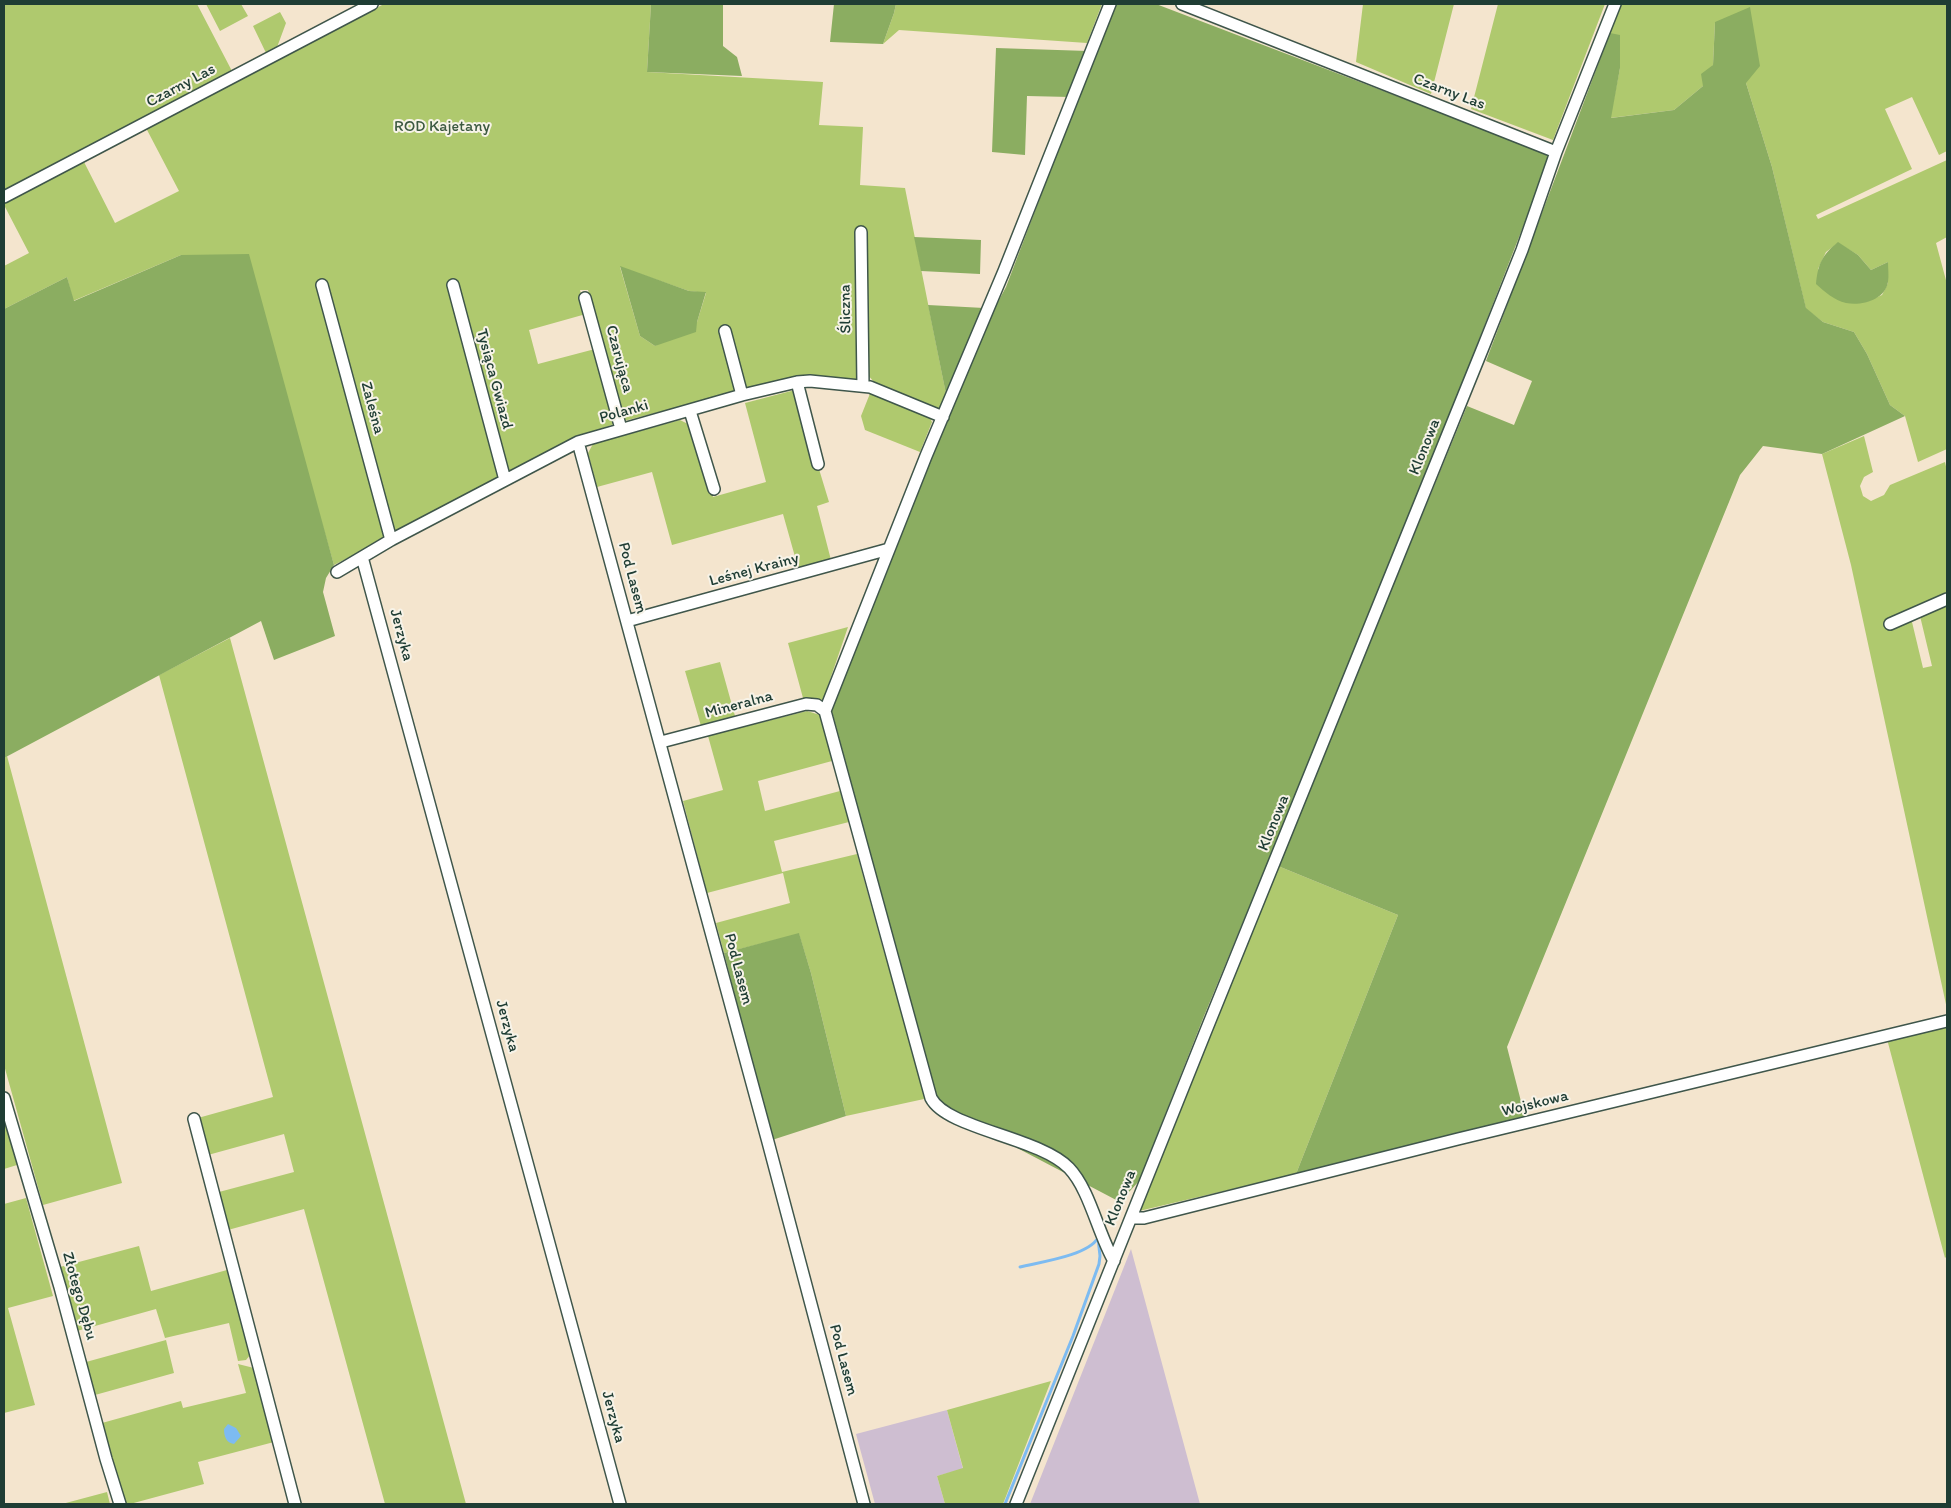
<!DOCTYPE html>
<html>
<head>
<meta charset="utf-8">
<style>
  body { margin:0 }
  #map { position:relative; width:1951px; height:1508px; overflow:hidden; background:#f4e5ce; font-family:Itim,sans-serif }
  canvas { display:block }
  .frame { position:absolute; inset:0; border:5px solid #1f3d34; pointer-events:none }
</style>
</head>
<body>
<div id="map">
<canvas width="1951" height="1508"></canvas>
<div class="frame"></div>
</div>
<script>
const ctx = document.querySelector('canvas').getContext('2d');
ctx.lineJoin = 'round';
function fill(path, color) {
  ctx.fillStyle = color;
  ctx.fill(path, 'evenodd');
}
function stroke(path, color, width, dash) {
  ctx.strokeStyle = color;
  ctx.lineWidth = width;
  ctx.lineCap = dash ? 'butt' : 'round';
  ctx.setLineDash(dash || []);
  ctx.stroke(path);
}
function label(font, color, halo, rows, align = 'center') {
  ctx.font = font + ' Itim,sans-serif';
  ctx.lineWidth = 4;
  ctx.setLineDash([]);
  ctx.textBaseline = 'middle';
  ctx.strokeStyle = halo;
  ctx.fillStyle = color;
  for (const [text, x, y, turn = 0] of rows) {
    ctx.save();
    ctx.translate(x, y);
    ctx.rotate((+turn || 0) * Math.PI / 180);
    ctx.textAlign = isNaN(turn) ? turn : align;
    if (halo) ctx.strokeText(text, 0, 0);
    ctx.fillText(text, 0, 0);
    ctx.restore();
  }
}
fill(new Path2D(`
  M 1131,1249 L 1200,1504 L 1030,1504 Z
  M 947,1410 L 963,1469 L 937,1476 L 945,1504 L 875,1504 L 856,1434 Z`), '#cebed1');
fill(new Path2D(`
  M 4,4 L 197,4 L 233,73 L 4,191 Z
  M 206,4 L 241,4 L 248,16 L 220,31 Z
  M 384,4 L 651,4 L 647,72 L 823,82 L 819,125 L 863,127 L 860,185 L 905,188 L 947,399 L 941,412 L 875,383 L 866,373 L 858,381 L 737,392 L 624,421 L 588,290 L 580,290 L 586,314 L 529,330 L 538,364 L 595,349 L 614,424 L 571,440 L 512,474 L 507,471 L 501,480 L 334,565 L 308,475 L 181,255 L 73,301 L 67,277 L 4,309 L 4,266 L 29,253 L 4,205 L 4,201 L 83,160 L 115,223 L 179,191 L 146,128 ZM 620,267 L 689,291 L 706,293 L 697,322 L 655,346 L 640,336 Z
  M 896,4 L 1102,4 L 1087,43 L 899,30 L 883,44 L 894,13 Z
  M 1363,4 L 1454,4 L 1431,94 L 1356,62 Z
  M 1498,4 L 1605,4 L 1553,140 L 1471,109 Z
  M 1621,4 L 1947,4 L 1947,151 L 1939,155 L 1912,97 L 1885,109 L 1912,169 L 1816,215 L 1818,219 L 1947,160 L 1947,237 L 1936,243 L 1947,284 L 1947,449 L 1918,462 L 1905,416 L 1890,405 L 1867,354 L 1854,332 L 1823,322 L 1806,309 L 1772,167 L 1746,83 L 1715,22 L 1713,65 L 1703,86 L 1674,110 L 1610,118 L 1620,68 L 1610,33 ZM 1838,243 L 1858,255 L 1871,270 L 1888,262 L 1888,283 L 1882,295 L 1866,302 L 1818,269 L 1826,252 Z
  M 280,12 L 286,23 L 276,50 L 267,55 L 253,26 Z
  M 795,390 L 829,502 L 817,506 L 831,560 L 799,571 L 783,514 L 672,545 L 652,472 L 597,487 L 588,453 L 593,444 L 680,420 L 690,425 L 713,497 L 766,482 L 745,403 Z
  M 871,391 L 928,414 L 932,422 L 920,452 L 865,430 L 861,416 Z
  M 1864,436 L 1873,472 L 1864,477 L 1860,486 L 1863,496 L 1871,501 L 1884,495 L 1890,485 L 1945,462 L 1947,471 L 1947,595 L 1909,621 L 1912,622 L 1923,668 L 1932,666 L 1920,616 L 1947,602 L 1947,1009 L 1851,565 L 1822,454 Z
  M 848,627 L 823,700 L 803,698 L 788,643 Z
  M 230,638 L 466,1504 L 385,1504 L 304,1209 L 228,1230 L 219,1192 L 294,1172 L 284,1134 L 208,1155 L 198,1118 L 273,1097 L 159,675 Z
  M 720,662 L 735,716 L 701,726 L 685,671 Z
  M 807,711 L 820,715 L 832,761 L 758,781 L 765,811 L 840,791 L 849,822 L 774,841 L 782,872 L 857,854 L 884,952 L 915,1052 L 924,1099 L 846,1116 L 811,973 L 799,934 L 724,953 L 716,923 L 790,903 L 783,873 L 707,893 L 683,801 L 723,790 L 708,736 Z
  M 7,756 L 122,1183 L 43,1205 L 4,1065 L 4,758 Z
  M 1278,866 L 1398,915 L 1296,1174 L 1139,1211 Z
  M 1947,1026 L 1947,1256 L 1945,1258 L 1887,1039 Z
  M 4,1118 L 17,1165 L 4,1169 Z
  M 26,1198 L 53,1296 L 8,1308 L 35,1405 L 4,1413 L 4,1204 Z
  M 139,1246 L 151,1291 L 227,1270 L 251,1354 L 246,1360 L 238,1361 L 229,1323 L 165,1338 L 156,1309 L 77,1331 L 60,1267 Z
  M 166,1340 L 174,1373 L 95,1395 L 86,1362 Z
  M 238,1364 L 254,1368 L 274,1442 L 198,1462 L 204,1484 L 130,1504 L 125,1504 L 106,1442 L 102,1423 L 181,1401 L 183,1408 L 246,1393 Z
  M 1051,1381 L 1003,1504 L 945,1504 L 937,1476 L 963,1468 L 947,1410 Z
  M 107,1492 L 110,1504 L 62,1504 Z`), '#afc96e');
fill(new Path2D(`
  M 651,4 L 723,4 L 723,46 L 737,57 L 742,76 L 647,72 Z
  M 834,4 L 896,4 L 894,13 L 883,44 L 830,42 Z
  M 1114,4 L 1156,4 L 1551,155 L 1427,473 L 1282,828 L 1204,1016 L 1139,1181 L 1120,1202 L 924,1099 L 896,948 L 831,708 L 987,322 L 1006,287 Z
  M 1750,7 L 1760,66 L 1746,83 L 1772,167 L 1806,308 L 1823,322 L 1854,332 L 1867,354 L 1890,405 L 1905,416 L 1822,454 L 1763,446 L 1740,475 L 1507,1047 L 1525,1117 L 1296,1174 L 1398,915 L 1278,866 L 1467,406 L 1514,425 L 1532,381 L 1486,361 L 1610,33 L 1620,35 L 1620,68 L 1611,118 L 1674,110 L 1703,86 L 1701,74 L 1713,65 L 1715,22 Z
  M 996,48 L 1088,51 L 1070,97 L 1027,96 L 1025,155 L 992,152 Z
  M 914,237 L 981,240 L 980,274 L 921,271 Z
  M 1838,242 L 1858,255 L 1871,270 L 1888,262 C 1888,268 1889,276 1888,282 C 1885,300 1862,306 1846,303 C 1834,300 1825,292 1816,284 C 1818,264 1822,255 1838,242 Z
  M 249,254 L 334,565 L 326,578 L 323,592 L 335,636 L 274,660 L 261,621 L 4,758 L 4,309 L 67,277 L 74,301 L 181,255 Z
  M 620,266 L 689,291 L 706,292 L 697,322 L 696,332 L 655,346 L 640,336 Z
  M 928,305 L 984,308 L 947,399 Z
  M 799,933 L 811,973 L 846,1116 L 772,1140 L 724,953 Z`), '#8bad61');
fill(new Path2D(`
  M 228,1424 L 236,1428 L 241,1436 L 234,1444 C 226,1443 224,1436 224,1429 Z`), '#7dbbf1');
stroke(new Path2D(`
  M 1005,1504 L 1073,1336 L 1099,1264 L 1100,1256 L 1098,1238 C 1087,1256 1040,1262 1020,1267`), '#7dbbf1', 3);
const minor = new Path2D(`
  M 1110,4 L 1004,271 L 926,456 L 825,711 L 931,1098 C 947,1129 1039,1137 1069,1168 C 1090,1190 1098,1234 1114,1261
  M 1182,4 L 1556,152
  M 4,197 L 372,4
  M 861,232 L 863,386
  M 322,285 L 391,540
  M 453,285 L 505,480
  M 585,298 L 621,429
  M 725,331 L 742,395
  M 797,382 L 818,464
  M 690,411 L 714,489
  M 578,442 L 768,1142 L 864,1504
  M 362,557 L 620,1504
  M 337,572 L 391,540 L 578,442 L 742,395 L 797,382 L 810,381 L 870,387 L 943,417
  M 627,621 L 889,549
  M 1890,624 L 1947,599
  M 661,742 L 806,704 L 817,705 L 825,711
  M 4,1098 L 60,1287 L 106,1459 L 120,1504
  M 194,1119 L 295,1504
  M 1131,1218 L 1144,1218 L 1458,1139 L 1947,1021
  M 1016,1504 L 1205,1033 L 1484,345 L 1522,250 L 1556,152 L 1615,4`);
stroke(minor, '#3f564b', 14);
stroke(minor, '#fff', 11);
label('16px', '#1f3d34', '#f7f3e8', [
  ["Czarny Las",181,86,-28],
  ["Czarny Las",1449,92,21],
  ["Śliczna",846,309,-91],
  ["Czarująca",619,359,75],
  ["Tysiąca Gwiazd",494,379,75],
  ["Zaleśna",372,408,75],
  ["Polanki",624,412,-16],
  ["Klonowa",1425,447,-68],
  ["Leśnej Krainy",754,570,-15],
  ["Pod Lasem",632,578,75],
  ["Jerzyka",401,635,75],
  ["Mineralna",739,705,-15],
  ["Klonowa",1274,823,-68],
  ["Pod Lasem",738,969,75],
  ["Jerzyka",507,1026,75],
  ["Wojskowa",1535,1104,-14],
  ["Klonowa",1121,1198,-68],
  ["Złotego Dębu",79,1296,74],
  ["Pod Lasem",843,1360,75],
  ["Jerzyka",613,1417,75]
]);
label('16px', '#3c5940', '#f7f3e8', [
  ["ROD Kajetany",442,127]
]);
</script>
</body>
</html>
